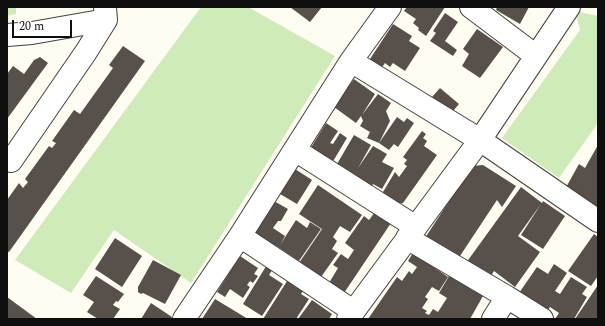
<!DOCTYPE html>
<html>
<head>
<meta charset="utf-8">
<style>
  body { margin:0 }
  #map { position:relative; width:605px; height:326px; overflow:hidden; background:#fffdf1; font-family:Spectral,serif }
  canvas { display:block }
  .frame { position:absolute; inset:0; border:8px solid #0f0f0f; pointer-events:none }
  .scale { position:absolute; left:12px; top:20px; width:60px; height:18px; box-sizing:border-box; border:2px solid #0f0f0f; border-top:0; padding-left:5px; font-size:12px; line-height:14px; white-space:nowrap; color:#0f0f0f; -webkit-text-stroke:3px #fff; paint-order:stroke }
</style>
</head>
<body>
<div id="map">
<canvas width="605" height="326"></canvas>
<div class="frame"></div>
<div class="scale">20 m</div>
</div>
<script>
const ctx = document.querySelector('canvas').getContext('2d');
ctx.lineJoin = 'round';
function fill(path, color) {
  ctx.fillStyle = color;
  ctx.fill(path, 'evenodd');
}
function stroke(path, color, width, dash) {
  ctx.strokeStyle = color;
  ctx.lineWidth = width;
  ctx.lineCap = dash ? 'butt' : 'round';
  ctx.setLineDash(dash || []);
  ctx.stroke(path);
}
fill(new Path2D(`
  M 7,7 L 16,7 L 16,14 L 7,16 Z
  M 201,7 L 248,7 L 335,56 L 191,283 L 114,230 L 71,293 L 15,260 Z
  M 575,11 L 598,16 L 598,123 L 559,178 L 502,138 L 580,30 Z`), '#ceebb9');
fill(new Path2D(`
  M 290,7 L 322,7 L 310,22 Z
  M 407,7 L 445,7 L 426,36 L 418,30 L 419,28 L 413,23 L 416,19 L 404,11 Z
  M 497,7 L 529,7 L 520,24 L 496,10 Z
  M 445,13 L 458,22 L 445,41 L 457,50 L 453,56 L 430,41 L 436,33 L 433,31 Z
  M 393,24 L 412,36 L 409,41 L 420,48 L 405,71 L 393,63 L 390,67 L 385,63 L 380,70 L 368,62 Z
  M 477,29 L 503,47 L 480,78 L 462,66 L 469,54 L 463,49 Z
  M 123,46 L 145,61 L 9,252 L 7,251 L 7,200 L 19,183 L 23,188 L 28,182 L 25,179 L 49,146 L 52,148 L 56,143 L 52,141 L 74,110 L 80,114 L 113,68 L 109,65 Z
  M 40,57 L 48,63 L 7,119 L 7,74 L 13,66 L 24,74 L 34,60 Z
  M 354,79 L 375,94 L 362,115 L 378,94 L 391,103 L 386,111 L 390,121 L 379,143 L 397,117 L 404,122 L 407,118 L 414,123 L 398,147 L 394,144 L 389,150 L 379,143 L 367,138 L 370,132 L 360,126 L 363,121 L 361,116 L 356,123 L 334,107 Z
  M 440,88 L 459,104 L 449,116 L 437,101 L 432,97 Z
  M 326,123 L 338,131 L 330,143 L 333,144 L 340,133 L 347,138 L 332,163 L 310,149 Z
  M 422,131 L 426,134 L 423,138 L 427,141 L 424,146 L 437,155 L 403,203 L 393,204 L 380,197 L 395,172 L 399,177 L 407,166 L 404,164 L 407,160 L 403,157 Z
  M 354,135 L 371,145 L 358,168 L 373,146 L 387,154 L 382,162 L 394,168 L 382,189 L 373,184 L 370,190 L 353,181 L 354,174 L 337,164 Z
  M 598,145 L 598,211 L 564,191 L 579,164 L 585,168 Z
  M 483,165 L 516,186 L 502,207 L 497,200 L 458,259 L 425,238 L 472,166 Z
  M 295,169 L 312,180 L 297,204 L 280,194 Z
  M 318,185 L 362,215 L 350,232 L 340,226 L 333,237 L 337,241 L 332,249 L 338,253 L 321,277 L 299,263 L 322,229 L 299,214 Z
  M 521,187 L 542,203 L 543,201 L 565,216 L 543,249 L 521,235 L 541,204 L 518,236 L 540,252 L 515,287 L 494,271 L 489,279 L 466,263 Z
  M 274,201 L 288,209 L 281,221 L 278,221 L 273,228 L 285,236 L 280,245 L 296,220 L 307,228 L 310,222 L 321,229 L 299,261 L 278,247 L 254,233 Z
  M 375,212 L 391,223 L 344,293 L 329,283 L 338,268 L 333,265 L 341,254 L 348,259 L 354,250 L 345,243 L 364,216 L 369,220 Z
  M 594,234 L 598,237 L 598,276 L 591,286 L 568,271 Z
  M 115,238 L 142,256 L 122,287 L 95,269 Z
  M 413,253 L 448,277 L 439,291 L 432,287 L 425,297 L 428,299 L 422,308 L 427,311 L 425,313 L 429,315 L 433,309 L 438,312 L 447,298 L 439,293 L 449,276 L 483,296 L 470,319 L 368,319 L 397,277 L 402,281 L 409,271 L 412,274 L 417,267 L 408,261 Z
  M 240,256 L 258,268 L 254,274 L 258,276 L 253,283 L 250,281 L 247,285 L 250,287 L 243,298 L 230,289 L 225,297 L 217,292 Z
  M 153,260 L 181,275 L 165,304 L 143,293 L 141,294 L 138,292 L 138,287 Z
  M 268,263 L 274,267 L 269,275 L 283,284 L 262,316 L 243,304 Z
  M 554,264 L 567,273 L 555,291 L 560,294 L 571,277 L 587,287 L 582,294 L 587,297 L 574,319 L 555,319 L 559,313 L 550,307 L 545,314 L 519,293 L 537,267 L 548,274 Z
  M 96,276 L 124,294 L 118,302 L 116,301 L 113,305 L 120,309 L 113,319 L 98,319 L 87,312 L 94,302 L 83,295 Z
  M 289,278 L 305,288 L 301,294 L 309,299 L 296,319 L 263,319 Z
  M 598,285 L 598,319 L 575,319 Z
  M 7,297 L 37,319 L 7,319 Z
  M 215,299 L 248,319 L 202,319 Z
  M 312,300 L 332,314 L 329,319 L 298,319 Z
  M 151,303 L 172,317 L 171,319 L 141,319 Z`), '#58514b');
const minor = new Path2D(`
  M 471,7 L 536,56
  M 7,35 L 32,33 L 106,20
  M 351,61 L 480,140 L 598,221
  M 295,150 L 416,227
  M 11,161 L 86,52 L 106,20 L 105,7
  M 240,236 L 353,311
  M 407,238 L 507,297 L 542,319
  M 184,319 L 240,236 L 351,61 L 390,7
  M 348,319 L 480,140 L 569,7
  M 493,319 L 507,297`);
stroke(minor, '#424242', 24);
stroke(minor, '#fff', 22);
</script>
</body>
</html>
